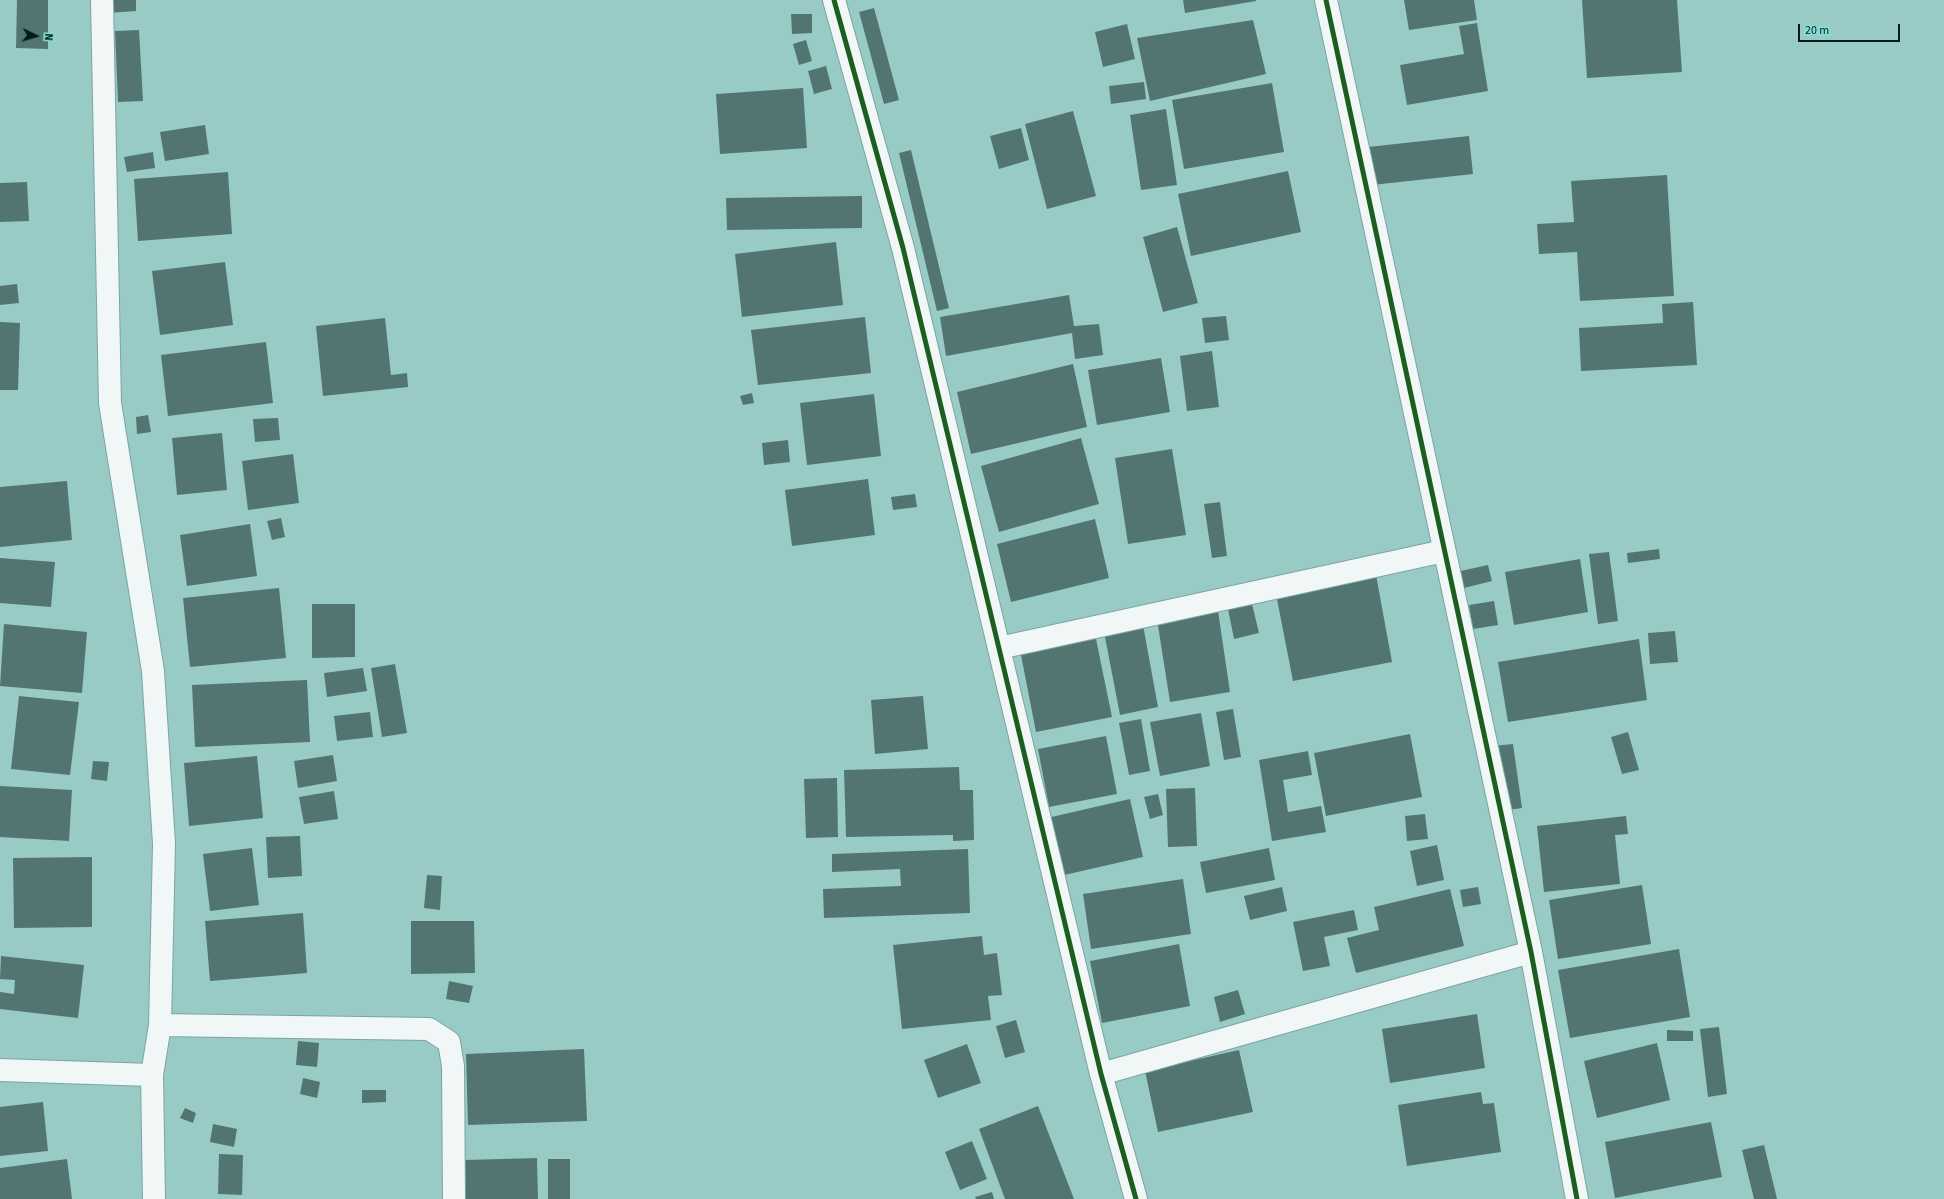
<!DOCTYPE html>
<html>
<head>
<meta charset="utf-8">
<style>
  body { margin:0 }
  #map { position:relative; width:1944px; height:1199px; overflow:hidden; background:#99cbc6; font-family:"Source Sans 3",sans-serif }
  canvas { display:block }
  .north { position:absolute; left:16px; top:16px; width:40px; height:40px; -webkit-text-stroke:3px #85dfd8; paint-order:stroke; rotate:95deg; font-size:11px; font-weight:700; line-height:16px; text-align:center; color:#001b19 }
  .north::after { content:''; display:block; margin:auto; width:14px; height:18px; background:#001b19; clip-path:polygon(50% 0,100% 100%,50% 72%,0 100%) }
  .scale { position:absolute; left:1798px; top:24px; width:102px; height:18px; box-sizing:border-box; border:2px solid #001b19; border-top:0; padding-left:5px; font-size:12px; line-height:14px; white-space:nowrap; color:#001b19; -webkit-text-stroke:3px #85dfd8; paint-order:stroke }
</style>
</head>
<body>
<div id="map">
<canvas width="1944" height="1199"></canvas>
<div class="north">N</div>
<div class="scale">20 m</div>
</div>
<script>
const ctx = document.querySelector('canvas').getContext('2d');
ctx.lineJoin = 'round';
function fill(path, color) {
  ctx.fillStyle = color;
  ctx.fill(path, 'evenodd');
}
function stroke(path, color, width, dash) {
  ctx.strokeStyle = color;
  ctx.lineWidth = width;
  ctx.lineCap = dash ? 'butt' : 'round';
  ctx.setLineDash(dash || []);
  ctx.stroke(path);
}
fill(new Path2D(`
  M 17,0 L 48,0 L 48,49 L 16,48 Z
  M 107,0 L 136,0 L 136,11 L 108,13 Z
  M 1183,0 L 1256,0 L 1256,1 L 1185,13 Z
  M 1404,0 L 1474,0 L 1477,20 L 1409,30 Z
  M 1582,0 L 1677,0 L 1682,72 L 1587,78 Z
  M 874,8 L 899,100 L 884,104 L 859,12 Z
  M 791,14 L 812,14 L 812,33 L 792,34 Z
  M 1253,20 L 1266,74 L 1150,101 L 1137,38 Z
  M 1477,23 L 1488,91 L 1407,105 L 1400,65 L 1464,54 L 1459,26 Z
  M 1127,24 L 1135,59 L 1103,67 L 1095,32 Z
  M 139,30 L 143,101 L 118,102 L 115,31 Z
  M 806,40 L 812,61 L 799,65 L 793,44 Z
  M 826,66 L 832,89 L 814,94 L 808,71 Z
  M 1144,82 L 1146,99 L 1111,104 L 1109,86 Z
  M 1272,83 L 1284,152 L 1184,169 L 1172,100 Z
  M 803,88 L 807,148 L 720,154 L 716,94 Z
  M 1166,109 L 1177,185 L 1141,190 L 1130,115 Z
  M 1073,111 L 1096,196 L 1047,209 L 1025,124 Z
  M 205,125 L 209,154 L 165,161 L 160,132 Z
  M 1021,128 L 1029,160 L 999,169 L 990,136 Z
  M 1469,136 L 1473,174 L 1372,185 L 1368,147 Z
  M 911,150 L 949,308 L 937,311 L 899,153 Z
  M 153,152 L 155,168 L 127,172 L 124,157 Z
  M 1288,171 L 1301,232 L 1191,256 L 1178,194 Z
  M 228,172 L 232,234 L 138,241 L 134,179 Z
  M 1667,175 L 1674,296 L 1580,301 L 1577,252 L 1539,254 L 1537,224 L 1574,222 L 1571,181 Z
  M 27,182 L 29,221 L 0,222 L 0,183 Z
  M 862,196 L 862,228 L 727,230 L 726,198 Z
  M 1177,227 L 1198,303 L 1163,312 L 1143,237 Z
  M 836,242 L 843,305 L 742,317 L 735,254 Z
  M 225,262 L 233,325 L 160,335 L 152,271 Z
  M 17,284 L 19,303 L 0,305 L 0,286 Z
  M 1069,295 L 1074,326 L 1099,324 L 1103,355 L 1075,359 L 1072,333 L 946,356 L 940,317 Z
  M 1693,302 L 1697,365 L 1581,371 L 1579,328 L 1663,323 L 1662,304 Z
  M 1226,316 L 1229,340 L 1205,343 L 1202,318 Z
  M 865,317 L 871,373 L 758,385 L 751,330 Z
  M 385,318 L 391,375 L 407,373 L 408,387 L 323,396 L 316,326 Z
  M 0,322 L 20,323 L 18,390 L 0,390 Z
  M 266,342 L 273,403 L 168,416 L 161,355 Z
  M 1212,351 L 1219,407 L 1187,411 L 1180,356 Z
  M 1161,358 L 1170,412 L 1097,425 L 1088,370 Z
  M 1073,364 L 1087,427 L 971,454 L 957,392 Z
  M 752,393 L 754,403 L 743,405 L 740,396 Z
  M 874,394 L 881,456 L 807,465 L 800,403 Z
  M 148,415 L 151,432 L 137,434 L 136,417 Z
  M 278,418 L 280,440 L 255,442 L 253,419 Z
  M 222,433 L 227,490 L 177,495 L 172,438 Z
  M 1081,438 L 1099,504 L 999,532 L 981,466 Z
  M 788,440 L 790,462 L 764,465 L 762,443 Z
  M 1172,449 L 1186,535 L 1128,544 L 1115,458 Z
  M 293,454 L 299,503 L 248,510 L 242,461 Z
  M 868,479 L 875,535 L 792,546 L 785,490 Z
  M 67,481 L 72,540 L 0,547 L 0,487 Z
  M 915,494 L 917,507 L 893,510 L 891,497 Z
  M 1220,502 L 1227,556 L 1212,558 L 1204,504 Z
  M 281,518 L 285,537 L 272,540 L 267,521 Z
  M 1095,519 L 1109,578 L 1011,602 L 997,544 Z
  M 250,524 L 257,576 L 187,586 L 180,535 Z
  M 1659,549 L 1660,559 L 1628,563 L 1627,553 Z
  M 1609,552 L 1618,621 L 1598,624 L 1589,554 Z
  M 0,558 L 55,562 L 51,607 L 0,603 Z
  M 1580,559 L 1588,612 L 1514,625 L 1505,572 Z
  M 1488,565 L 1492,581 L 1460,589 L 1456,572 Z
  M 1376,575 L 1392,662 L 1293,681 L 1276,594 Z
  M 279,588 L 286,658 L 190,667 L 183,598 Z
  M 1494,601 L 1498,625 L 1473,629 L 1469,605 Z
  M 312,604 L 355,604 L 355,657 L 312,658 Z
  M 1217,604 L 1230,692 L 1170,702 L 1156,613 Z
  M 1252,604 L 1259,633 L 1234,639 L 1228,609 Z
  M 4,624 L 87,632 L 82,693 L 0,686 Z
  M 1143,625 L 1158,707 L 1120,715 L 1104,632 Z
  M 1675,631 L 1678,662 L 1650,664 L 1648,633 Z
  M 1095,634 L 1112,717 L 1036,732 L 1020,650 Z
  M 1639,639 L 1647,700 L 1508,722 L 1498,662 Z
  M 395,664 L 407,733 L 382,737 L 371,668 Z
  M 363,668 L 367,691 L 327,697 L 324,673 Z
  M 307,680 L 310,742 L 195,747 L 192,685 Z
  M 19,696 L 79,702 L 70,775 L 11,769 Z
  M 923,696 L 928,749 L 875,754 L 871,700 Z
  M 1233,709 L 1241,757 L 1224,760 L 1216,712 Z
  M 370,712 L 373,737 L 337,741 L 334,716 Z
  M 1201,713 L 1210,766 L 1160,776 L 1150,722 Z
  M 1141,719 L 1150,771 L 1129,775 L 1119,723 Z
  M 1628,732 L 1639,770 L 1622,774 L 1611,737 Z
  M 1410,734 L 1422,797 L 1326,816 L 1314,753 Z
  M 1106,736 L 1117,794 L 1049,807 L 1038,749 Z
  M 1513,744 L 1522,808 L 1502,811 L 1493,746 Z
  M 1308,751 L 1312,775 L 1283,780 L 1288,812 L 1321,806 L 1326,832 L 1272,841 L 1259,760 Z
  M 333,755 L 337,781 L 298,788 L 294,761 Z
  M 257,756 L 263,818 L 189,826 L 184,763 Z
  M 93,761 L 109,762 L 107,781 L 91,779 Z
  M 959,767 L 960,790 L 973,790 L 974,840 L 953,841 L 953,835 L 846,837 L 844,770 Z
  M 837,778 L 838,837 L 806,838 L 804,779 Z
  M 0,786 L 72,790 L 69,841 L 0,837 Z
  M 1195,788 L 1197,846 L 1168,847 L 1166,789 Z
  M 334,791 L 338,819 L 304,824 L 299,797 Z
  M 1158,794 L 1163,815 L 1150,819 L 1144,797 Z
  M 1130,799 L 1143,857 L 1060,876 L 1047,818 Z
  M 1425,814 L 1428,839 L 1407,841 L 1405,816 Z
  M 1626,816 L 1628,834 L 1615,835 L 1620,884 L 1544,892 L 1537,826 Z
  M 300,836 L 302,876 L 268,878 L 266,837 Z
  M 1437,845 L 1444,880 L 1417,886 L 1410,851 Z
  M 252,848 L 259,905 L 210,911 L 203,854 Z
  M 1269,848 L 1275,880 L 1206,893 L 1200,862 Z
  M 968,849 L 970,913 L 824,918 L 823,889 L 901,886 L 900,869 L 832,872 L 832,854 Z
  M 92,857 L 92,927 L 14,928 L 13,858 Z
  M 427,875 L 442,876 L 440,910 L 424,908 Z
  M 1183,879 L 1191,934 L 1091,949 L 1083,894 Z
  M 1642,885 L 1651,944 L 1558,959 L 1549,900 Z
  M 1282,887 L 1287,911 L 1250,920 L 1244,896 Z
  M 1478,887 L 1481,904 L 1463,907 L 1460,890 Z
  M 1450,889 L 1464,946 L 1356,973 L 1347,938 L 1379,930 L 1374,907 Z
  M 1354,910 L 1358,930 L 1324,937 L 1330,966 L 1303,971 L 1293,922 Z
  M 303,913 L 307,973 L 210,981 L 205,921 Z
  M 411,921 L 474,921 L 475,973 L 411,974 Z
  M 982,936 L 984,955 L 997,953 L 1002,995 L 988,996 L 991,1020 L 902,1029 L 893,945 Z
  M 1179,944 L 1190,1006 L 1102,1023 L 1090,961 Z
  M 1679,949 L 1690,1017 L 1570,1038 L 1558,970 Z
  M 1,956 L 84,965 L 78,1018 L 0,1009 L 0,992 L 14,994 L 15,980 L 0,979 Z
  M 449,981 L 473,986 L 469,1003 L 446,999 Z
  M 1238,990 L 1245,1014 L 1220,1022 L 1214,997 Z
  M 1477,1014 L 1485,1068 L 1390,1083 L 1382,1029 Z
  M 1016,1020 L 1025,1052 L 1005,1058 L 996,1026 Z
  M 1719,1027 L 1727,1094 L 1708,1097 L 1700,1029 Z
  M 1667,1030 L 1693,1031 L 1693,1041 L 1667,1041 Z
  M 298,1041 L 319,1043 L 317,1067 L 296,1065 Z
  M 1657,1043 L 1670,1100 L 1597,1118 L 1584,1061 Z
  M 967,1044 L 981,1083 L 938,1098 L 924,1060 Z
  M 584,1049 L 587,1121 L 468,1125 L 466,1054 Z
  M 1239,1050 L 1253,1112 L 1158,1132 L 1145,1071 Z
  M 303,1078 L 320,1082 L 317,1098 L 300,1094 Z
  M 362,1090 L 386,1090 L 386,1102 L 362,1103 Z
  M 1481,1092 L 1483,1104 L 1494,1103 L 1501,1152 L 1407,1166 L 1398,1105 Z
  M 43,1102 L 48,1151 L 0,1156 L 0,1107 Z
  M 1038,1106 L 1074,1199 L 1005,1199 L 979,1129 Z
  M 185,1108 L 196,1113 L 193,1123 L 180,1118 Z
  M 1711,1122 L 1722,1177 L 1615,1198 L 1605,1142 Z
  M 213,1124 L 237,1129 L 234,1147 L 210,1142 Z
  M 972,1141 L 987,1179 L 960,1190 L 945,1152 Z
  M 1764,1145 L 1777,1199 L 1754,1199 L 1742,1150 Z
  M 219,1154 L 243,1155 L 242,1195 L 218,1194 Z
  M 537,1158 L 538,1199 L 466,1199 L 465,1160 Z
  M 67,1159 L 72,1199 L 0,1199 L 0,1168 Z
  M 548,1159 L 570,1159 L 570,1199 L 548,1199 Z
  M 992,1192 L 994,1199 L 976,1199 L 975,1197 Z`), '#537572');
const street = new Path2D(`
  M 102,0 L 110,403 L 153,671 L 164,844 L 160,1025 L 152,1075 L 154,1199
  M 834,0 L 903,248 L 1101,1074 L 1136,1199
  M 1326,0 L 1531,952 L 1577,1199
  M 999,648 L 1444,551
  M 160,1025 L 429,1029 L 449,1042 L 453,1066 L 454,1199
  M 0,1070 L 152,1075
  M 1101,1074 L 1531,952`);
stroke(street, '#7ca4a1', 24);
stroke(street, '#f0f7f6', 22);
stroke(new Path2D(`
  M 834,0 L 903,248 L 1101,1074 L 1136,1199
  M 1326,0 L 1531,952 L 1577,1199`), '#1b5e20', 5);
</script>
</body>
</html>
